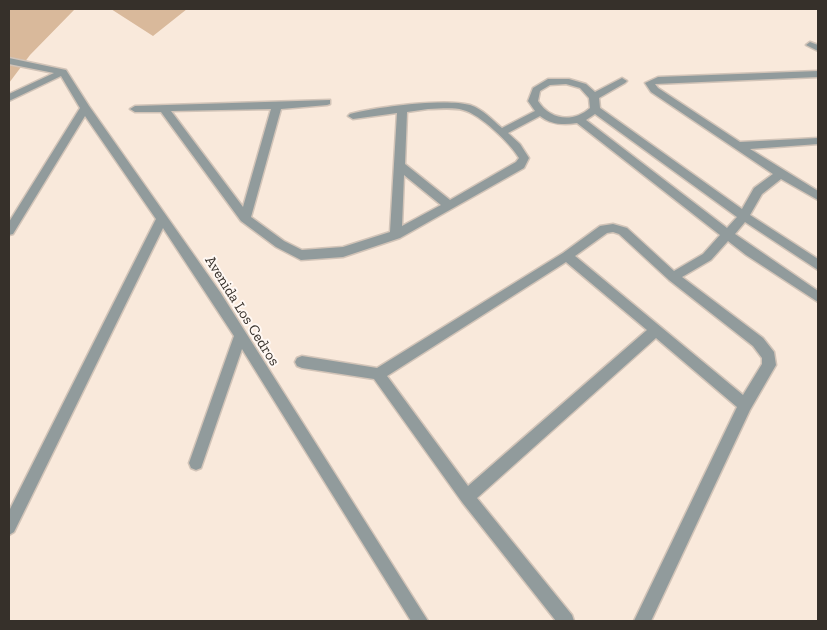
<!DOCTYPE html>
<html>
<head>
<meta charset="utf-8">
<style>
  body { margin:0 }
  #map { position:relative; width:827px; height:630px; overflow:hidden; background:#f9e9db; font-family:"Zilla Slab",serif }
  canvas { display:block }
  .frame { position:absolute; inset:0; border:10px solid #36302a; pointer-events:none }
</style>
</head>
<body>
<div id="map">
<canvas width="827" height="630"></canvas>
<div class="frame"></div>
</div>
<script>
const ctx = document.querySelector('canvas').getContext('2d');
ctx.lineJoin = 'round';
function fill(path, color) {
  ctx.fillStyle = color;
  ctx.fill(path, 'evenodd');
}
function stroke(path, color, width, dash) {
  ctx.strokeStyle = color;
  ctx.lineWidth = width;
  ctx.lineCap = dash ? 'butt' : 'round';
  ctx.setLineDash(dash || []);
  ctx.stroke(path);
}
function label(font, color, halo, rows, align = 'center') {
  ctx.font = font + ' "Zilla Slab",serif';
  ctx.lineWidth = 4;
  ctx.setLineDash([]);
  ctx.textBaseline = 'middle';
  ctx.strokeStyle = halo;
  ctx.fillStyle = color;
  for (const [text, x, y, turn = 0] of rows) {
    ctx.save();
    ctx.translate(x, y);
    ctx.rotate((+turn || 0) * Math.PI / 180);
    ctx.textAlign = isNaN(turn) ? turn : align;
    if (halo) ctx.strokeText(text, 0, 0);
    ctx.fillText(text, 0, 0);
    ctx.restore();
  }
}
fill(new Path2D(`
  M 9,9 L 74,10 L 30,55 L 9,83 Z
  M 111,9 L 187,9 L 153,36 Z`), '#d9b99b');
const street = new Path2D(`
  M 810,42 L 818,45 L 818,51 L 806,45 Z
  M 9,58 L 66,70 L 89,106 L 220,292 L 428,621 L 411,621 L 242,349 L 201,468 L 196,470 L 191,468 L 189,463 L 234,336 L 163,228 L 14,532 L 9,535 L 9,511 L 156,219 L 85,116 L 13,234 L 9,235 L 9,222 L 80,108 L 61,76 L 9,101 L 9,94 L 54,73 L 9,64 Z
  M 818,71 L 818,77 L 655,84 L 658,88 L 740,142 L 818,138 L 818,144 L 750,149 L 818,191 L 818,200 L 781,179 L 762,194 L 750,215 L 818,259 L 818,270 L 745,222 L 735,234 L 818,291 L 818,302 L 746,255 L 728,241 L 711,260 L 682,277 L 763,338 L 774,352 L 776,365 L 750,410 L 651,621 L 634,621 L 737,407 L 656,338 L 477,498 L 572,615 L 574,621 L 556,621 L 462,502 L 374,379 L 302,368 L 297,366 L 295,362 L 297,358 L 302,356 L 377,368 L 563,253 L 600,226 L 613,224 L 627,228 L 674,271 L 703,254 L 720,235 L 577,123 C 564,125 551,125 540,116 L 508,133 L 520,144 L 529,158 L 524,168 L 400,238 L 343,257 L 301,260 L 276,247 L 241,221 L 161,112 L 135,112 L 130,109 L 135,106 L 330,100 L 330,104 L 327,105 L 281,109 L 251,217 L 284,241 L 302,250 L 343,247 L 390,232 L 397,113 L 353,119 L 348,116 L 350,114 C 376,107 445,98 470,105 C 483,109 492,120 502,128 L 535,111 L 528,101 L 533,88 L 548,79 L 569,79 L 586,84 L 595,92 L 622,78 L 627,81 L 625,83 L 599,98 L 600,108 L 742,209 L 754,188 L 773,174 L 651,92 L 645,83 L 658,77 ZM 566,84 L 580,88 L 589,98 L 590,108 C 573,123 550,120 538,101 L 540,91 L 550,85 ZM 271,109 L 243,207 L 171,111 ZM 428,109 C 440,109 452,107 463,110 C 480,114 510,143 519,158 L 516,162 L 450,200 L 405,164 L 407,112 ZM 595,114 L 737,217 L 727,228 L 586,120 ZM 404,175 L 441,205 L 402,226 ZM 613,232 L 619,234 L 669,280 L 753,346 L 762,358 L 762,364 L 743,395 L 575,256 L 607,233 ZM 566,262 L 647,330 L 468,486 L 387,376 Z`);
stroke(street, '#d2c4b8', 3);
fill(street, '#919b9c');
label('15px', '#36302a', '#fff8f3', [
  ["Avenida Los Cedros",242,311,58]
]);
</script>
</body>
</html>
